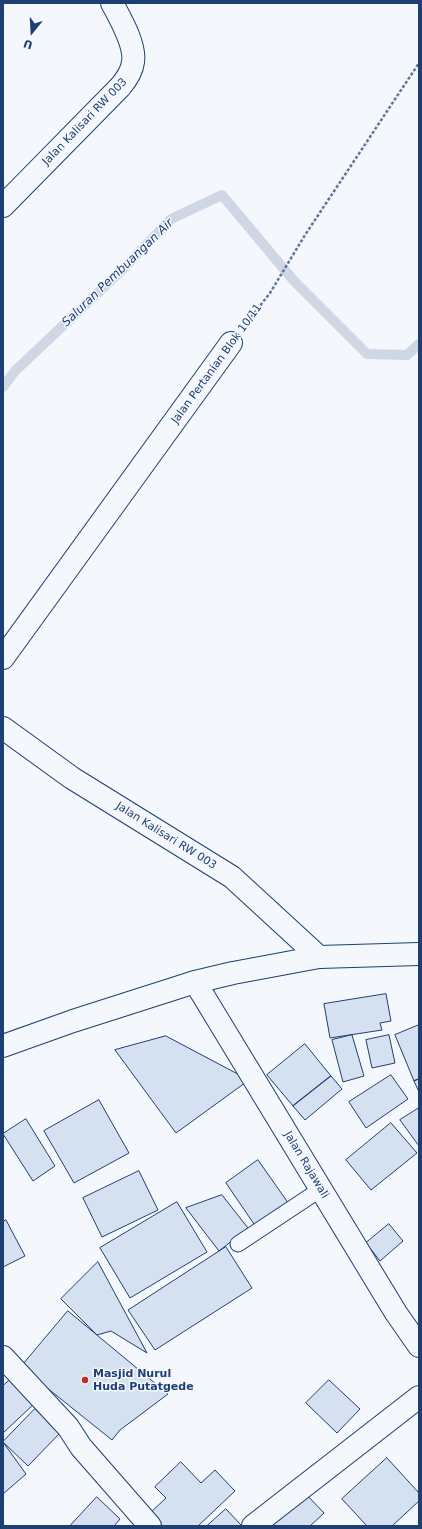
<!DOCTYPE html>
<html>
<head>
<meta charset="utf-8">
<style>
  body { margin:0 }
  #map { position:relative; width:422px; height:1529px; overflow:hidden; background:#f4f7fb; font-family:"DejaVu Sans",sans-serif }
  canvas { display:block }
  .frame { position:absolute; inset:0; border:4px solid #1d3f73; pointer-events:none }
  .north { position:absolute; left:12px; top:12px; width:40px; height:40px; -webkit-text-stroke:3px #f4f7fb; paint-order:stroke; rotate:198deg; font-size:11px; font-weight:700; line-height:16px; text-align:center; color:#1d3f73 }
  .north::after { content:''; display:block; margin:auto; width:14px; height:18px; background:#1d3f73; clip-path:polygon(50% 0,100% 100%,50% 72%,0 100%) }
</style>
</head>
<body>
<div id="map">
<canvas width="422" height="1529"></canvas>
<div class="frame"></div>
<div class="north">U</div>
</div>
<script>
const ctx = document.querySelector('canvas').getContext('2d');
ctx.lineJoin = 'round';
function stroke(path, color, width, dash) {
  ctx.strokeStyle = color;
  ctx.lineWidth = width;
  ctx.lineCap = dash ? 'butt' : 'round';
  ctx.setLineDash(dash || []);
  ctx.stroke(path);
}
function fill(path, color) {
  ctx.fillStyle = color;
  ctx.fill(path, 'evenodd');
}
function label(font, color, halo, rows, align = 'center') {
  ctx.font = font + ' "DejaVu Sans",sans-serif';
  ctx.lineWidth = 3;
  ctx.setLineDash([]);
  ctx.textBaseline = 'middle';
  ctx.strokeStyle = halo;
  ctx.fillStyle = color;
  for (const [text, x, y, turn = 0] of rows) {
    ctx.save();
    ctx.translate(x, y);
    ctx.rotate((+turn || 0) * Math.PI / 180);
    ctx.textAlign = isNaN(turn) ? turn : align;
    if (halo) ctx.strokeText(text, 0, 0);
    ctx.fillText(text, 0, 0);
    ctx.restore();
  }
}
stroke(new Path2D(`
  M 3,387 L 15,371 L 123,269 L 171,219 L 222,195 L 294,281 L 367,354 L 407,355 L 419,344`), '#cfd7e4', 10);
const building = new Path2D(`
  M 386,994 L 391,1021 L 380,1023 L 382,1030 L 330,1038 L 324,1004 Z
  M 419,1025 L 419,1079 L 414,1081 L 395,1035 Z
  M 352,1035 L 364,1076 L 343,1082 L 332,1040 Z
  M 389,1035 L 395,1063 L 372,1068 L 366,1040 Z
  M 166,1036 L 249,1080 L 176,1133 L 115,1050 Z
  M 305,1044 L 331,1076 L 293,1106 L 267,1075 Z
  M 391,1075 L 408,1099 L 366,1128 L 349,1102 Z
  M 331,1076 L 342,1089 L 305,1120 L 293,1106 Z
  M 419,1079 L 419,1092 L 414,1081 Z
  M 99,1100 L 129,1153 L 74,1183 L 44,1131 Z
  M 419,1108 L 419,1146 L 400,1120 Z
  M 26,1119 L 55,1166 L 33,1181 L 3,1134 Z
  M 391,1123 L 417,1153 L 371,1190 L 346,1160 Z
  M 258,1160 L 289,1204 L 256,1227 L 226,1183 Z
  M 139,1171 L 158,1210 L 102,1237 L 83,1198 Z
  M 222,1195 L 248,1228 L 219,1251 L 186,1208 Z
  M 177,1202 L 207,1252 L 130,1298 L 100,1248 Z
  M 6,1220 L 25,1256 L 3,1267 L 3,1222 Z
  M 389,1224 L 403,1241 L 380,1261 L 366,1243 Z
  M 226,1247 L 252,1288 L 155,1350 L 128,1310 L 219,1251 Z
  M 98,1262 L 147,1353 L 111,1331 L 97,1335 L 61,1299 Z
  M 68,1311 L 168,1394 L 120,1430 L 112,1440 L 21,1367 Z
  M 12,1378 L 35,1403 L 3,1433 L 3,1386 Z
  M 329,1380 L 360,1409 L 337,1433 L 306,1403 Z
  M 35,1409 L 61,1432 L 28,1466 L 3,1442 Z
  M 3,1442 L 26,1474 L 3,1494 Z
  M 387,1458 L 419,1493 L 419,1501 L 392,1526 L 367,1526 L 342,1499 Z
  M 181,1462 L 201,1483 L 215,1470 L 235,1491 L 198,1526 L 163,1526 L 150,1513 L 166,1498 L 155,1487 Z
  M 303,1491 L 324,1513 L 310,1526 L 267,1526 Z
  M 97,1497 L 120,1519 L 114,1526 L 70,1526 Z
  M 226,1509 L 241,1525 L 239,1526 L 207,1526 Z`);
fill(building, '#d5e0f0');
stroke(building, '#1d3f73', 1);
const service = new Path2D(`
  M 238,1244 L 321,1189`);
const minor = new Path2D(`
  M 3,206 L 120,87 C 126,80 132,72 133,62 C 136,45 120,18 112,3
  M 3,658 L 231,343
  M 3,728 L 72,778 L 232,877 L 319,957
  M 195,982 L 396,1313 L 419,1346
  M 3,1357 L 68,1427 L 81,1447 L 150,1526
  M 253,1526 L 419,1397`);
const secondary = new Path2D(`
  M 3,1046 L 73,1021 L 195,982 L 233,973 L 319,957 L 419,954`);
stroke(service, '#1d3f73', 17);
stroke(minor, '#1d3f73', 24);
stroke(secondary, '#1d3f73', 24);
stroke(new Path2D(`
  M 248,321 L 270,293 L 305,235 L 419,63`), '#5e769c', 2.5, [3, 2]);
stroke(service, '#f4f7fb', 15);
stroke(minor, '#f4f7fb', 22);
stroke(secondary, '#f4f7fb', 22);
for (const [x, y, r, color] of [
  [85,1380,4,"#c62828"]
]) {
  const dot = new Path2D();
  dot.arc(x, y, r, 0, 2 * Math.PI);
  ctx.fillStyle = color;
  ctx.fill(dot);
  stroke(dot, '#f4f7fb', 1.5);
}
label('11px', '#1d3f73', '#f4f7fb', [
  ["Jalan Kalisari RW 003",85,122,-46],
  ["Jalan Pertanian Blok 10/11",217,364,-54],
  ["Jalan Kalisari RW 003",166,836,32],
  ["Jalan Rajawali",306,1165,59]
]);
label('bold 11px', '#1d3f73', '#f4f7fb', [
  ["Masjid Nurul",93,1374],
  ["Huda Putatgede",93,1387]
], 'left');
label('italic 12px', '#1d3f73', '#f4f7fb', [
  ["Saluran Pembuangan Air",118,273,-44]
]);
</script>
</body>
</html>
